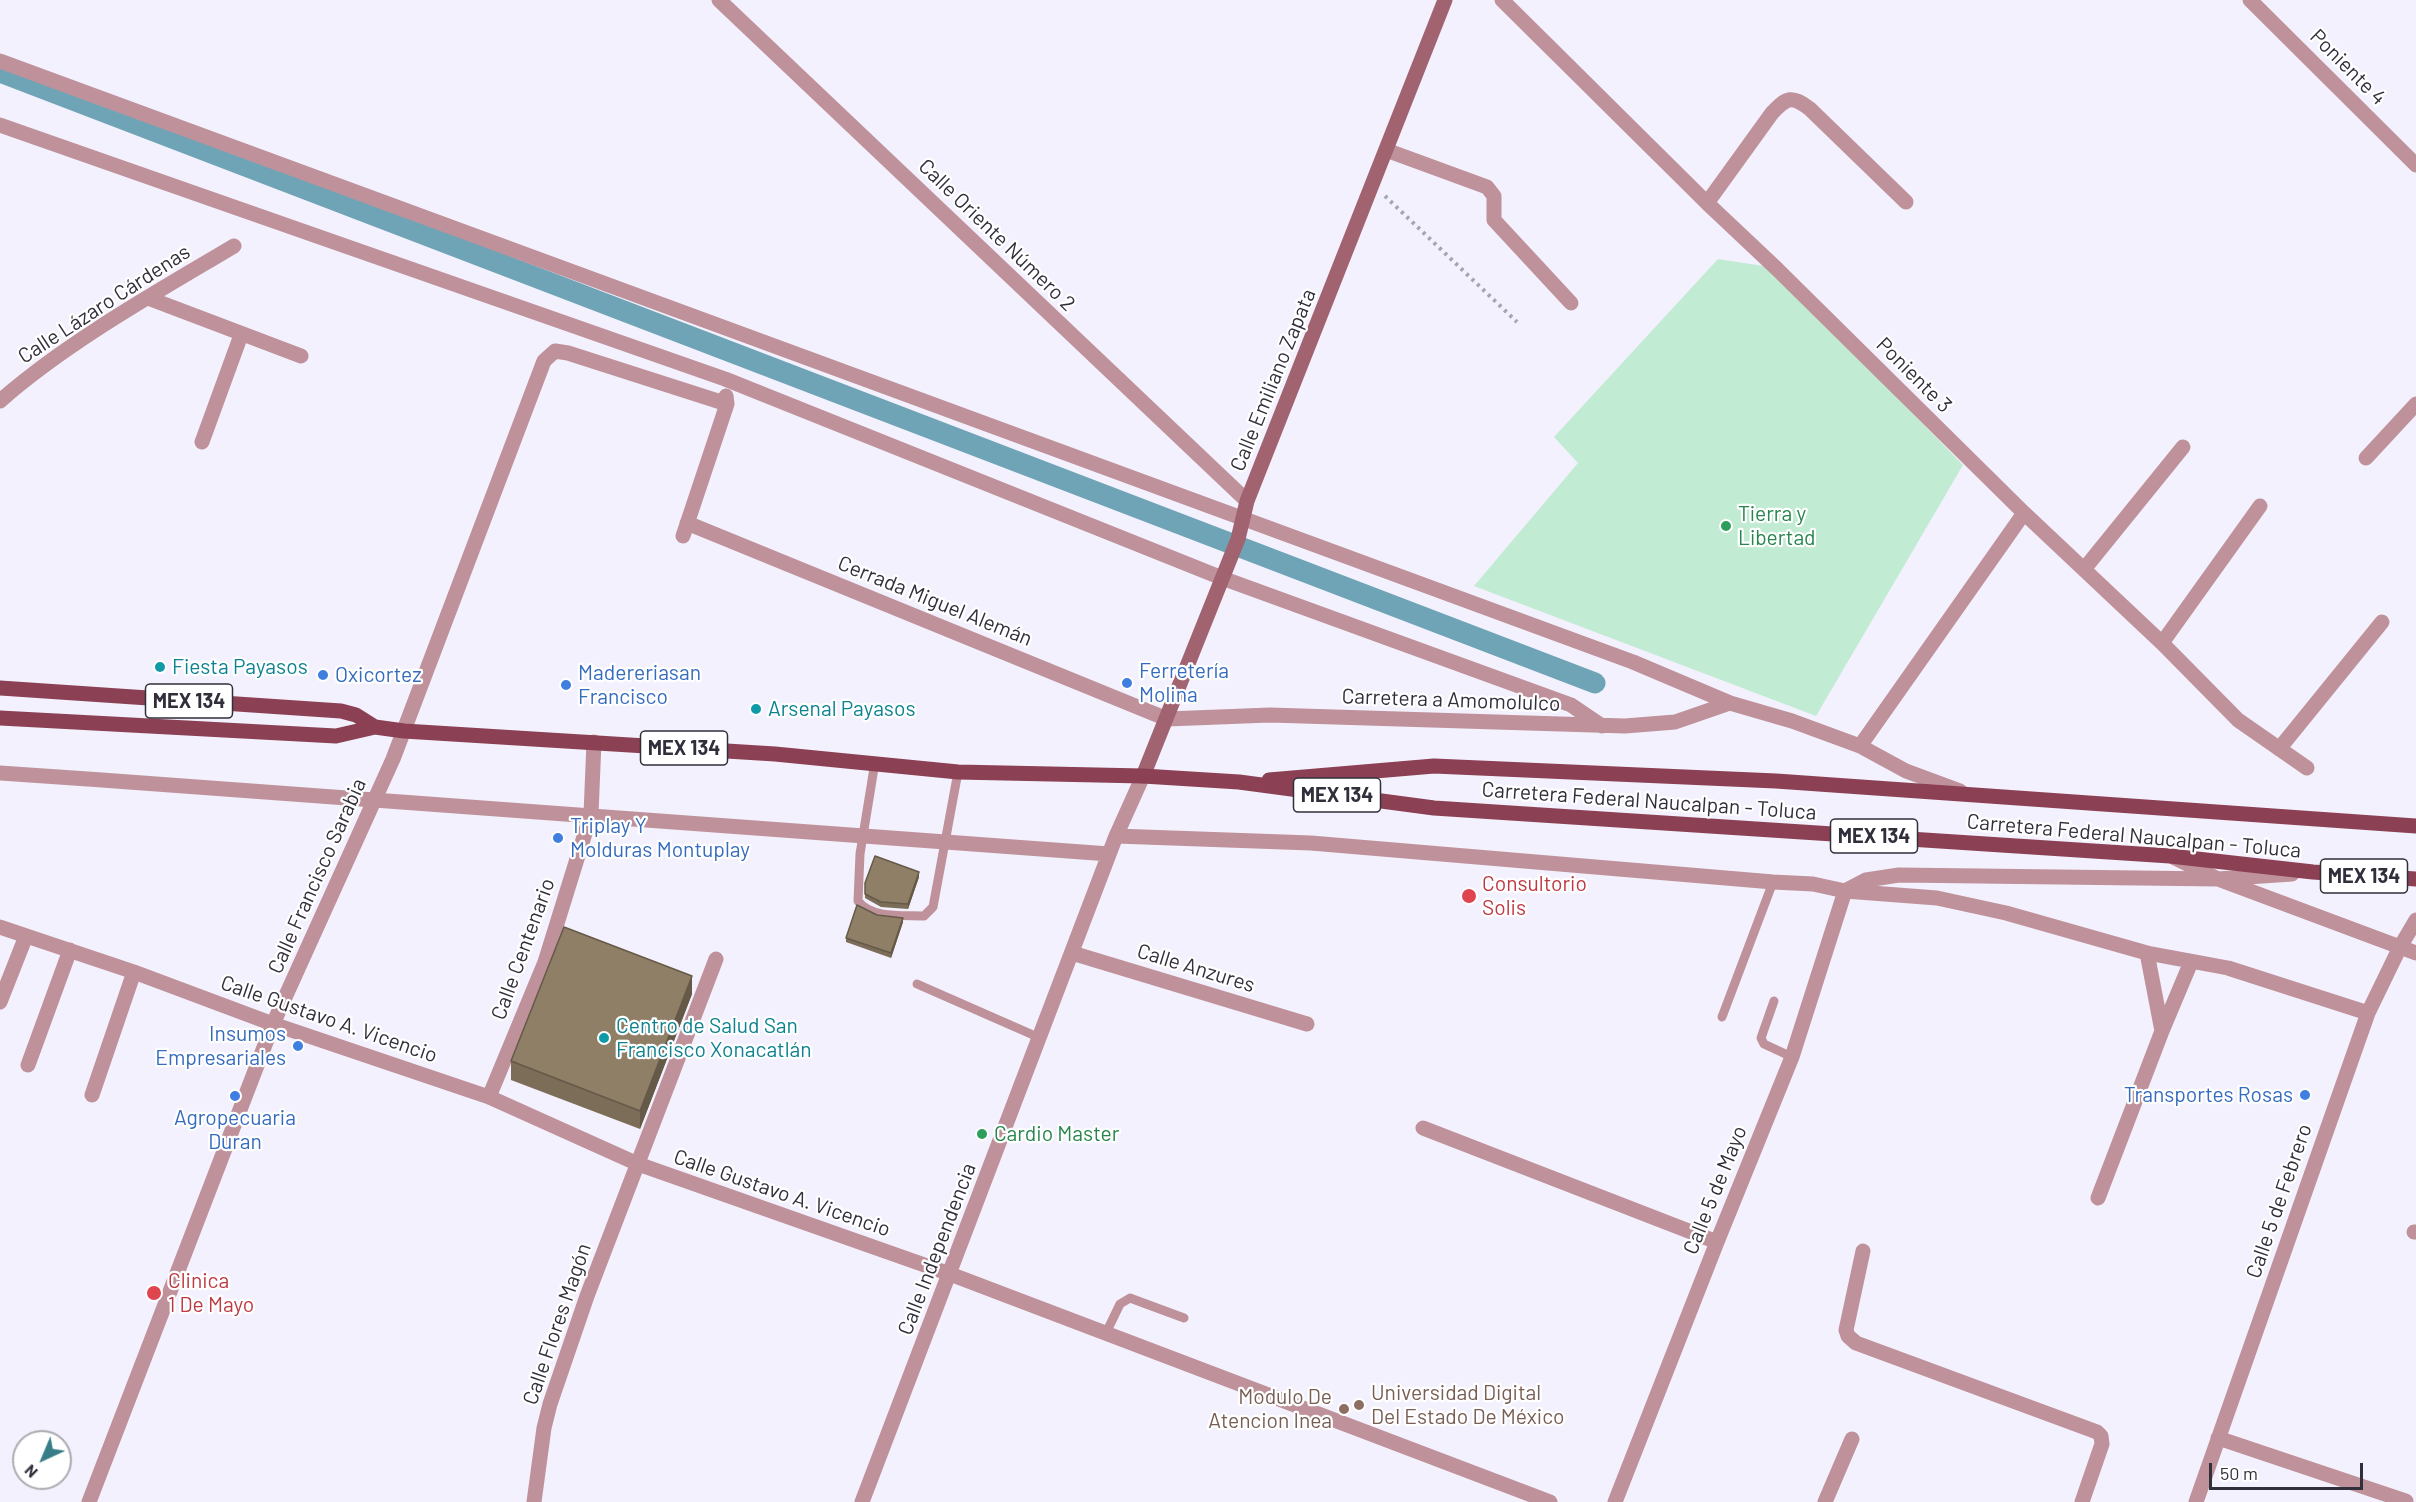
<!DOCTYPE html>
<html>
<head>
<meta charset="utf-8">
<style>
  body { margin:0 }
  #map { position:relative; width:2416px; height:1502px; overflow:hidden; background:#f3f1fd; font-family:Barlow,sans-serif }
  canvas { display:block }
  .north { position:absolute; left:12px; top:1430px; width:60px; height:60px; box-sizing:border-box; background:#fff; border:2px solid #adacb1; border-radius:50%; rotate:224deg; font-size:16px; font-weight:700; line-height:24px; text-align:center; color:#312f3b }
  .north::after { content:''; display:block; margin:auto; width:21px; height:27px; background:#377e88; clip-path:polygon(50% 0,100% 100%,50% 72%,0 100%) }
  .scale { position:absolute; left:2209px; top:1463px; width:154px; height:27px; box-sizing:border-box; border:3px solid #312f3b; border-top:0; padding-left:8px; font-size:18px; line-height:21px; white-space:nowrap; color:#312f3b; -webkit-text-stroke:4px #fff; paint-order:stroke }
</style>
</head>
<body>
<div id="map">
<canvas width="2416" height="1502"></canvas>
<div class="north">N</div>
<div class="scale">50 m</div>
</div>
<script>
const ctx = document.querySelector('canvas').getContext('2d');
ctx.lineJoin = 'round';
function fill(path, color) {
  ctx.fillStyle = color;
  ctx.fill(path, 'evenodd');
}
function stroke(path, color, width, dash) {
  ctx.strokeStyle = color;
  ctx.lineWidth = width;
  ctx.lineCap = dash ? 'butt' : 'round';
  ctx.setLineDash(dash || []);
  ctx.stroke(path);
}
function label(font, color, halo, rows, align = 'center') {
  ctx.font = font + ' Barlow,sans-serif';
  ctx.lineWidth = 4.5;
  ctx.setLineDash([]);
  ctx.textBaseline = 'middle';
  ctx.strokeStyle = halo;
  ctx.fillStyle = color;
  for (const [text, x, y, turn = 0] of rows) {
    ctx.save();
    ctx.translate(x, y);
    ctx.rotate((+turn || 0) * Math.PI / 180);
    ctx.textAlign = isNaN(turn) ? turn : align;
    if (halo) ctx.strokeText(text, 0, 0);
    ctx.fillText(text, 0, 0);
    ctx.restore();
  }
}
fill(new Path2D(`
  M 1718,259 L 1770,267 L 1963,465 L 1816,716 L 1474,586 L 1578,463 L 1554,437 Z`), '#c1ebd2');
stroke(new Path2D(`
  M 0,72 L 1595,683`), '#6fa4b7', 21);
stroke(new Path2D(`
  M 1385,196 L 1517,322`), '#a6a4b0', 4, [3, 4.5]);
stroke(new Path2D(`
  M 875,762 L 860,854 L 858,901 C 871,919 904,915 924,916 L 933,907 L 958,772
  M 917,984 L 1040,1038
  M 1774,1001 L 1761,1038 L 1764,1044 L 1792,1057
  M 1722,1017 L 1773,882
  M 1106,1333 L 1120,1304 L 1130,1298 L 1184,1318`), '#bf929b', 9);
stroke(new Path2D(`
  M 719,0 L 1247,501
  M 1502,0 L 1707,203 L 1777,269 L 2024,513 L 2162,643 L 2238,720 L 2307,768
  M 2250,0 L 2416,165
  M 0,61 L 1633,662 L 1730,703 L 1792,721 L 1860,746 L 1906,771 L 1960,791
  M 0,125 L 725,379 L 1222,578 L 1571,705 L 1602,726
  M 1386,150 L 1487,187 L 1494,196 L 1494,220 L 1571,303
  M 1707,203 L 1772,113 C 1787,97 1792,95 1810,109 L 1906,202
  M 148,298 L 301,356
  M 0,401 C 67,342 157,292 234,246
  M 202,442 L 241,335
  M 2366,458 L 2416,404
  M 687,523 L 1167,719 L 1270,715 L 1625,726 L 1675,722 L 1730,703
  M 683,536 L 727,404 L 726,396
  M 2085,568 L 2183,447
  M 2162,643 L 2260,506
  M 1860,746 L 2024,513
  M 2279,749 L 2382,622
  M 0,773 C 370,798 740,824 1109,854
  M 1116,836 L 1311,843 L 1773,882 L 1813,884 L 1845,891 L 1937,898 L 2006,913 L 2147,953 L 2228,968 L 2368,1013
  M 2173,857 L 2218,879 L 2416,953
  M 1845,891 L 1866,880 L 1899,875 L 2218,879 L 2292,874
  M 0,927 L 134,972 L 273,1024 L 489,1097 L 638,1164 L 950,1274 L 1550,1502
  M 1072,953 L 1307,1024
  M 2147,953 L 2162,1031
  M 0,1002 L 26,936
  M 28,1065 L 70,950
  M 92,1095 L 134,972
  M 489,1097 L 545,962 L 591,814 L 594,742
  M 1423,1128 L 1717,1242
  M 2098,1198 L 2162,1031 L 2191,962
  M 2414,1232 L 2416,1232
  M 1863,1251 L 1846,1330 L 1848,1336 L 1856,1343 L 2097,1432 L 2101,1436 L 2102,1444 L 2082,1502
  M 2218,1438 L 2406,1501
  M 89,1502 L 273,1024 L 393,759 L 544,361 L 555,351 L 568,353 L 727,404
  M 534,1502 L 544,1428 L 550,1404 L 587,1296 L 716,959
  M 862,1502 L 1116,836 L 1143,776
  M 1615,1502 L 1717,1242 L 1792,1057 L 1845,891
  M 1825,1502 L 1852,1439
  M 2196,1502 L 2368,1013 L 2400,947 L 2416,920`), '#bf929b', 15);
stroke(new Path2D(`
  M 1143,776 L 1238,539 L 1247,501 L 1445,0`), '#a26371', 15);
stroke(new Path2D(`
  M 0,688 L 341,711 L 356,715 L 375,727 L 404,731 L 775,754 L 958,772 L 1143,776 L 1239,782 L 1434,808 L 2170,856 L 2313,872 L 2416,879
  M 0,718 L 336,736 L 375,727
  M 1269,780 L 1434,766 L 1776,781 L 2416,826`), '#8b4054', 15);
fill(new Path2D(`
  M 919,877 L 908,909 L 881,907 L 865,898 L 865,894 Z
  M 877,915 L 903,922 L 891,958 L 846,942 L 846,938 Z
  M 692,994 L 640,1129 L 511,1080 L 511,1061 Z`), '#7c6d59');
fill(new Path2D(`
  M 919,872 L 919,877 L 908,909 L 908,904 Z
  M 903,918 L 903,922 L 891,958 L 891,953 Z
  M 692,976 L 692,994 L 640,1129 L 640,1111 Z`), '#655948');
const building = new Path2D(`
  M 875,856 L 919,872 L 908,904 L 881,902 L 865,894 L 865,883 Z
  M 857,905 L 877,915 L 903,918 L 891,953 L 846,938 Z
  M 564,927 L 692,976 L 640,1111 L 511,1061 Z`);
fill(building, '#907f67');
stroke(building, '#655948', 1.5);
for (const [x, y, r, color] of [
  [1726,526,6,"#2e9e5b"],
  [160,667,6,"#0f9aa8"],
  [323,675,6,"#3f7fe0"],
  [1127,683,6,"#3f7fe0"],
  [566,685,6,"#3f7fe0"],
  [756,709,6,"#0f9aa8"],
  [558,838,6,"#3f7fe0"],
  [1469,896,8,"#e0444e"],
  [604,1038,6,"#0f9aa8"],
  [298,1046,6,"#3f7fe0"],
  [2305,1095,6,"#3f7fe0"],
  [235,1096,6,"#3f7fe0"],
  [982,1134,6,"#2e9e5b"],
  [154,1293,8,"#e0444e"],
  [1359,1405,6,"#8d6e63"],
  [1344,1409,6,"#8d6e63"]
]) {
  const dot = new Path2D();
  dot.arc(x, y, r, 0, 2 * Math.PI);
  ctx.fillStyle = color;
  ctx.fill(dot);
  stroke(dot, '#fff', 2);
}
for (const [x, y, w] of [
  [189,701,87],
  [684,748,87],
  [1337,795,87],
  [1874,836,87],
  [2364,876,87]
]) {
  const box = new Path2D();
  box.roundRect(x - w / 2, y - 17, w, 34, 4.5);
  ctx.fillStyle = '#fff';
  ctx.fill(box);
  stroke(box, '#312f3b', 1.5);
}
label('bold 20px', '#312f3b', null, [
  ["MEX 134",189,701],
  ["MEX 134",684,748],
  ["MEX 134",1337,795],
  ["MEX 134",1874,836],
  ["MEX 134",2364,876]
]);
label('21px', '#312f3b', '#fff', [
  ["Poniente 4",2348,67,45],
  ["Calle Oriente Número 2",997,235,44],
  ["Calle Lázaro Cárdenas",104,304,-33],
  ["Poniente 3",1914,375,45],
  ["Calle Emiliano Zapata",1273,380,-68],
  ["Cerrada Miguel Alemán",935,601,22],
  ["Carretera a Amomolulco",1451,700,2],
  ["Carretera Federal Naucalpan - Toluca",1649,801,4],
  ["Carretera Federal Naucalpan - Toluca",2134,836,5],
  ["Calle Francisco Sarabia",317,876,-66],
  ["Calle Centenario",523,949,-70],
  ["Calle Anzures",1196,968,17],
  ["Calle Gustavo A. Vicencio",329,1019,19],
  ["Calle 5 de Mayo",1715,1190,-68],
  ["Calle Gustavo A. Vicencio",782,1193,19],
  ["Calle 5 de Febrero",2279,1201,-71],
  ["Calle Independencia",937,1249,-69],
  ["Calle Flores Magón",557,1324,-71]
]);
label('21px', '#27864d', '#fff', [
  ["Tierra y",1738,514],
  ["Libertad",1738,538],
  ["Cardio Master",994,1134]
], 'left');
label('21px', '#0d838f', '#fff', [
  ["Fiesta Payasos",172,667],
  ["Arsenal Payasos",768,709],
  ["Centro de Salud San",616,1026],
  ["Francisco Xonacatlán",616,1050]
], 'left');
label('21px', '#366cbe', '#fff', [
  ["Ferretería",1139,671],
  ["Molina",1139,695],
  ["Madereriasan",578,673],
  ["Francisco",578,697],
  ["Oxicortez",335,675],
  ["Triplay Y",570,826],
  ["Molduras Montuplay",570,850],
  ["Insumos",286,1034,"right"],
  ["Empresariales",286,1058,"right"],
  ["Transportes Rosas",2293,1095,"right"],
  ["Agropecuaria",235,1118,"center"],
  ["Duran",235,1142,"center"]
], 'left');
label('21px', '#be3a42', '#fff', [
  ["Consultorio",1482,884],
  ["Solis",1482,908],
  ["Clinica",168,1281],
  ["1 De Mayo",168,1305]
], 'left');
label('21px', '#785e54', '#fff', [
  ["Universidad Digital",1371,1393],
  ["Del Estado De México",1371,1417],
  ["Modulo De",1332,1397,"right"],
  ["Atencion Inea",1332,1421,"right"]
], 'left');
</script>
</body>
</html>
